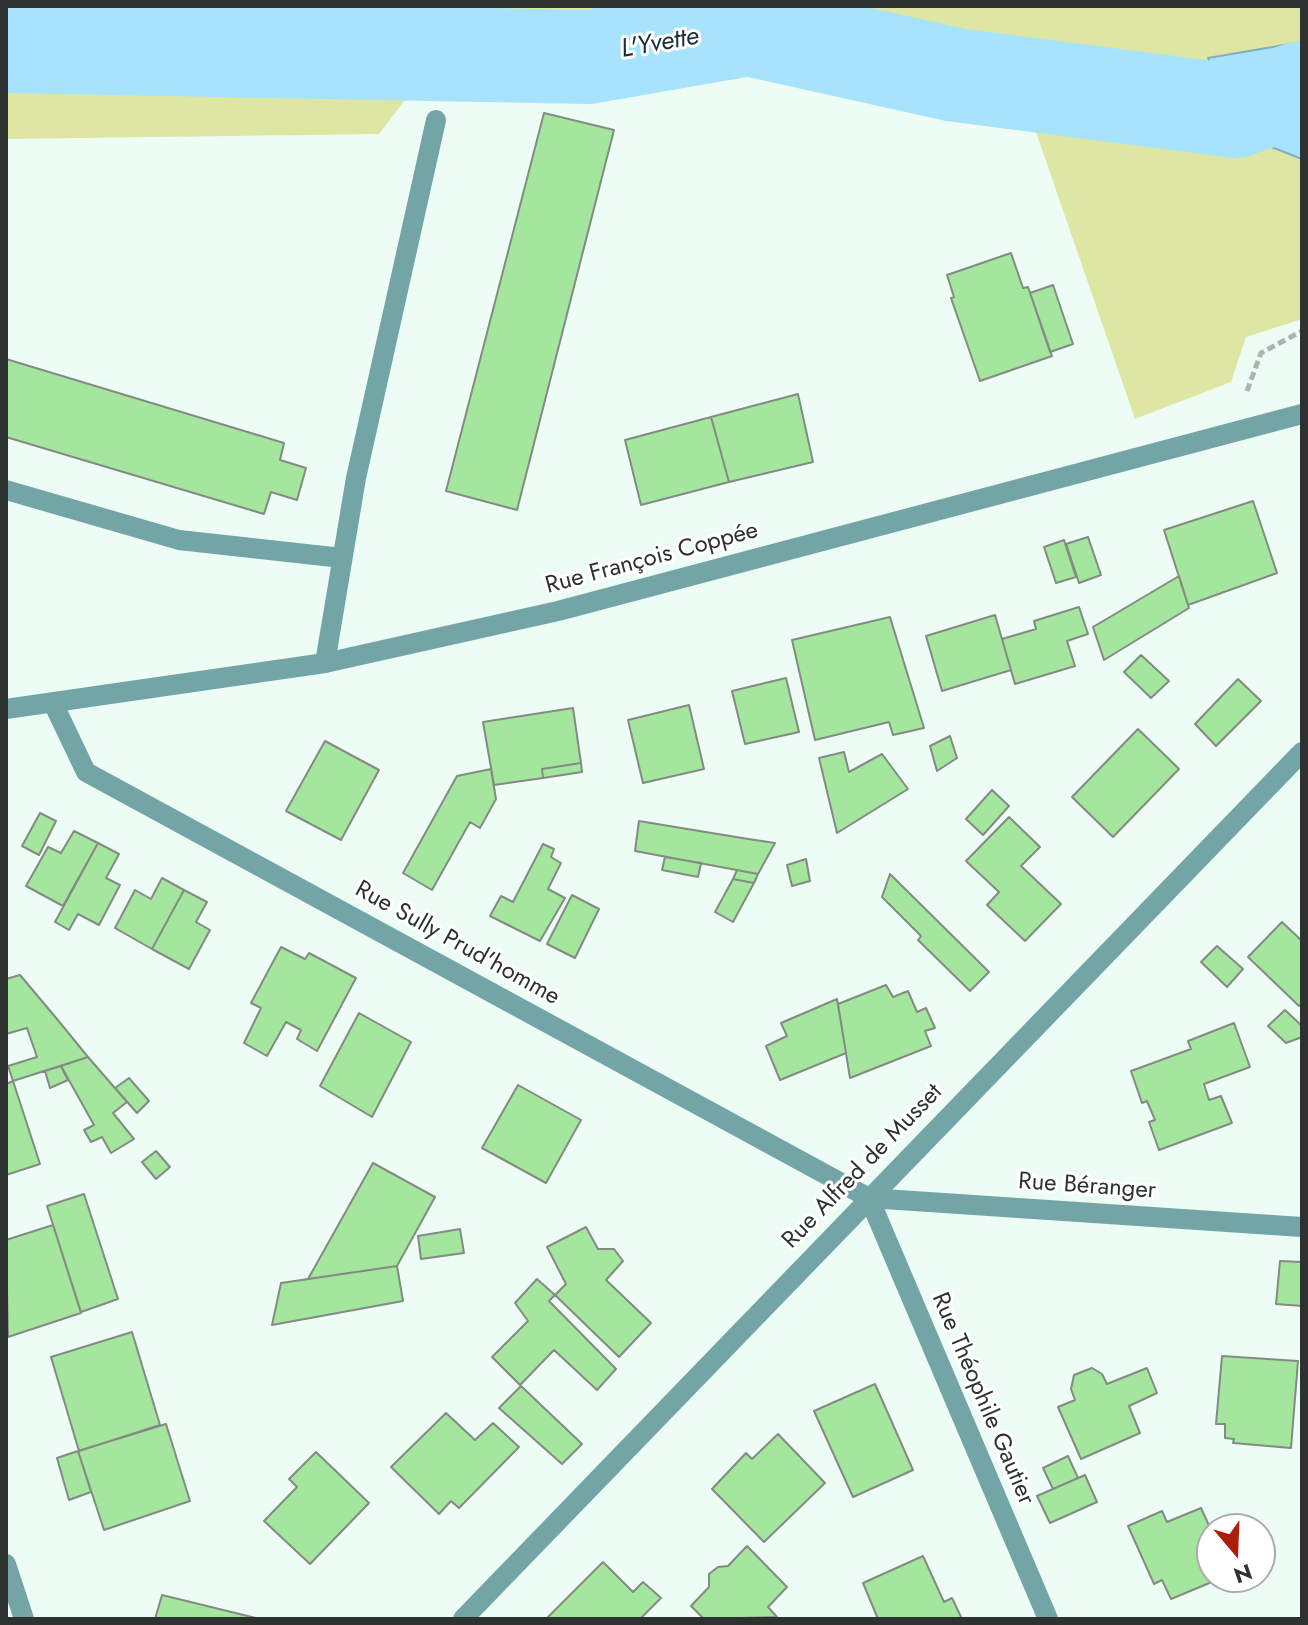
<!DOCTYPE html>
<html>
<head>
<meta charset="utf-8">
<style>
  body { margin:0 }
  #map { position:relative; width:1308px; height:1625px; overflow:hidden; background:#eefcf6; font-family:Jost,sans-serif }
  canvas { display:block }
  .frame { position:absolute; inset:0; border:8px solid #2d3230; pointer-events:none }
  .north { position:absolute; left:1196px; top:1513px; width:80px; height:80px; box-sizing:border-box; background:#fff; border:2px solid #abadac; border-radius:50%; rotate:161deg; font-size:22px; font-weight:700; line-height:32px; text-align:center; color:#2d3230 }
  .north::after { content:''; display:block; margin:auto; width:28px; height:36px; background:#ad1e0a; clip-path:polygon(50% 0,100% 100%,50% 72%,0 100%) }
</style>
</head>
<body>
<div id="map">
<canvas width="1308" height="1625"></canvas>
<div class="frame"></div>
<div class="north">N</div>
</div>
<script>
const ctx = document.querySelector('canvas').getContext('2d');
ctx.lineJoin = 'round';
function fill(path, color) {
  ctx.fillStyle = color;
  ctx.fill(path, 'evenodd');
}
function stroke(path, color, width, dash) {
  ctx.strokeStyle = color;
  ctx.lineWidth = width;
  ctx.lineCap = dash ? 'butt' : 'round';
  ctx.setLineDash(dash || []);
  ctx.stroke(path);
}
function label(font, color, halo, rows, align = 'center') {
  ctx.font = font + ' Jost,sans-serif';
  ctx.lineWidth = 6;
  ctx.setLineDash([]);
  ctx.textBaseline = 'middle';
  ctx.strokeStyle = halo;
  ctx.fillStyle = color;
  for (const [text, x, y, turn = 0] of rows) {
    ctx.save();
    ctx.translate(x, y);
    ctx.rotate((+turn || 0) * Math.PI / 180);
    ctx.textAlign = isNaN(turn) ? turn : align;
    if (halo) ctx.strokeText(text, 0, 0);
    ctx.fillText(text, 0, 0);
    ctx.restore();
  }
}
fill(new Path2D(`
  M 6,6 L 1302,6 L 1302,319 L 1246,337 L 1231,382 L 1135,419 L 1027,106 L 742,44 L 593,66 L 493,69 L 478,90 L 405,100 L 379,134 L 6,139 Z`), '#dde7a3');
const water = new Path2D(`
  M 1302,42 L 1302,159 L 1238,134 L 1208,58 Z`);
fill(water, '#a7e3fd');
stroke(water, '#82aec0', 2);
stroke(new Path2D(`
  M 6,46 L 588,57 L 749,29 L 956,75 L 1235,111 L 1302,88`), '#a7e3fd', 94);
const building = new Path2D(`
  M 544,113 L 614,130 L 517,510 L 446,491 Z
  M 1011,253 L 1023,288 L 1028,287 L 1052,356 L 980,381 L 951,298 L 954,297 L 947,275 Z
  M 1053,285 L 1073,344 L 1050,352 L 1030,293 Z
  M 6,359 L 284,443 L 280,460 L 306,468 L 297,500 L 271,492 L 264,514 L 6,437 Z
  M 798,394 L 813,462 L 729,482 L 711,417 Z
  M 711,417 L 729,482 L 641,505 L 625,440 Z
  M 1253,501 L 1277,573 L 1188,605 L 1164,530 Z
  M 1088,537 L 1101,575 L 1079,583 L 1066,544 Z
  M 1064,540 L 1076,577 L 1056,583 L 1044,547 Z
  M 1179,576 L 1189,608 L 1104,660 L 1093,627 Z
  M 1079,607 L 1088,634 L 1067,641 L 1075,666 L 1015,684 L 1002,639 L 1036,629 L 1034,621 Z
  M 995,615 L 1011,670 L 942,691 L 926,636 Z
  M 890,617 L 924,728 L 893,735 L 889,722 L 815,740 L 792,640 Z
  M 1141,655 L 1169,681 L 1151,698 L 1124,672 Z
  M 786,678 L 799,732 L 745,744 L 732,691 Z
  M 1238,679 L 1261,701 L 1216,746 L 1195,724 Z
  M 689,705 L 704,769 L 643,783 L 628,720 Z
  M 573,708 L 581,763 L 542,769 L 543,778 L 494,785 L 483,722 Z
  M 1138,729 L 1179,769 L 1113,837 L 1072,797 Z
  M 950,736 L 957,758 L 937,771 L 930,746 Z
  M 325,741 L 379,770 L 341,840 L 286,811 Z
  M 844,752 L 849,772 L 882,754 L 908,789 L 837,833 L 819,758 Z
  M 581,763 L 582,772 L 543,778 L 542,769 Z
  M 491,769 L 496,799 L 480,828 L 470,822 L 432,890 L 403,873 L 457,776 Z
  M 992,790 L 1009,806 L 983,835 L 966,819 Z
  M 40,813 L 56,821 L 39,855 L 22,846 Z
  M 1009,817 L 1040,847 L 1021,866 L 1061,904 L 1025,941 L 987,905 L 999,892 L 966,861 Z
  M 639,821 L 742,838 L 775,843 L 758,874 L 635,851 Z
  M 74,831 L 98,843 L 63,906 L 26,886 L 48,847 L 61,853 Z
  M 98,843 L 119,854 L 106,878 L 120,885 L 99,925 L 78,914 L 69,930 L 55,922 Z
  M 543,844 L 554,849 L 551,857 L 561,863 L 548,889 L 565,898 L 540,941 L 490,916 L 501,896 L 513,902 Z
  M 665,857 L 701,863 L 698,877 L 662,870 Z
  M 806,859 L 810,881 L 792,886 L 787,865 Z
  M 737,870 L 758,874 L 754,883 L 733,879 Z
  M 890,874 L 989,972 L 970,991 L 918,940 L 921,936 L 882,897 Z
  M 162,878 L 184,890 L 152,949 L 115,928 L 135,890 L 151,899 Z
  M 733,879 L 754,883 L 733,922 L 715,912 Z
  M 184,890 L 207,902 L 196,922 L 210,930 L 189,969 L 152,949 Z
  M 572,895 L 599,909 L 575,958 L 547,944 Z
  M 1282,922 L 1302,941 L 1302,1003 L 1299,1006 L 1248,957 Z
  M 1217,946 L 1243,969 L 1227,987 L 1201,962 Z
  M 281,947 L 305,959 L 309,953 L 356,978 L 317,1051 L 297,1039 L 301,1030 L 286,1022 L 267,1056 L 244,1043 L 261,1008 L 251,1003 Z
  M 20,975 L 57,1019 L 88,1057 L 13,1081 L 8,1066 L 37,1057 L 27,1028 L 6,1034 L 6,979 Z
  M 886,985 L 893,997 L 908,991 L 917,1012 L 926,1008 L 935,1028 L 925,1031 L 931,1046 L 850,1078 L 838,1004 Z
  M 837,999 L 846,1053 L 780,1080 L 766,1046 L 787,1036 L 781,1023 Z
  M 1285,1010 L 1302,1026 L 1302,1037 L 1286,1043 L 1268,1026 Z
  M 359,1013 L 411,1042 L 372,1117 L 320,1086 Z
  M 1234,1023 L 1250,1067 L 1204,1084 L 1209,1100 L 1221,1096 L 1232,1123 L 1159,1150 L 1149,1122 L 1155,1120 L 1147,1101 L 1142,1103 L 1131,1071 L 1191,1049 L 1188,1041 Z
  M 88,1057 L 127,1102 L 113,1113 L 134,1139 L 111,1153 L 102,1137 L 91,1142 L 84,1130 L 94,1125 L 61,1066 Z
  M 61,1066 L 68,1080 L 50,1088 L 45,1071 Z
  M 129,1078 L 149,1101 L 137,1113 L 115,1088 Z
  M 13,1081 L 40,1164 L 6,1175 L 6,1084 Z
  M 518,1085 L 581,1120 L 546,1183 L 482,1148 Z
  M 156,1151 L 170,1167 L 156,1179 L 142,1162 Z
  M 373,1163 L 435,1197 L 397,1266 L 308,1279 Z
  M 84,1194 L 118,1299 L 81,1312 L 47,1206 Z
  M 53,1225 L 81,1313 L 8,1337 L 6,1240 Z
  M 586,1227 L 598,1249 L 614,1249 L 623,1261 L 606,1280 L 651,1323 L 619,1357 L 555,1295 L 566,1284 L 547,1247 Z
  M 460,1229 L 464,1253 L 421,1259 L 418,1236 Z
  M 1280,1261 L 1302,1262 L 1302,1306 L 1276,1304 Z
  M 397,1266 L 403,1301 L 272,1325 L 281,1283 Z
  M 537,1279 L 555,1295 L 549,1301 L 616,1369 L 597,1390 L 554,1350 L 520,1385 L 492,1357 L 528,1321 L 515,1303 Z
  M 132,1332 L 160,1425 L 79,1451 L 51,1357 Z
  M 1222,1356 L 1298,1361 L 1291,1448 L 1233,1443 L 1234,1439 L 1225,1438 L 1225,1424 L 1216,1424 Z
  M 1092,1368 L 1102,1374 L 1107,1384 L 1147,1368 L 1157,1393 L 1129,1406 L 1140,1433 L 1081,1459 L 1058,1407 L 1075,1400 L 1071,1389 L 1074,1375 Z
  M 875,1384 L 913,1470 L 853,1497 L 814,1411 Z
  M 521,1386 L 582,1444 L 562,1464 L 499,1408 Z
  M 446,1413 L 475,1440 L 493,1423 L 519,1447 L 459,1508 L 451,1501 L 439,1514 L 391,1467 Z
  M 166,1424 L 190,1501 L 104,1530 L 78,1451 Z
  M 778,1434 L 825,1483 L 764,1542 L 712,1489 L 746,1453 L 752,1459 Z
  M 78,1451 L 91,1492 L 69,1500 L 57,1458 Z
  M 316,1452 L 369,1503 L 310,1564 L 264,1521 L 297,1487 L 289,1479 Z
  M 1068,1456 L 1078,1478 L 1053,1489 L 1043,1468 Z
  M 1085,1475 L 1097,1502 L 1050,1523 L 1037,1496 Z
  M 1201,1508 L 1212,1532 L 1212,1577 L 1224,1577 L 1171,1599 L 1162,1580 L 1154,1584 L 1128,1526 L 1162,1511 L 1167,1522 Z
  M 747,1546 L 787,1587 L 768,1607 L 777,1617 L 704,1619 L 691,1606 L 709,1587 L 709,1574 L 718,1567 L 728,1566 Z
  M 923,1556 L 944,1602 L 952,1598 L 962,1619 L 878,1619 L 863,1583 Z
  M 603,1562 L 633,1592 L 643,1582 L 661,1598 L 640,1619 L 550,1619 L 548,1617 Z
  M 162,1595 L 260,1619 L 155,1619 Z`);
fill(building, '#a4e69e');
stroke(building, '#838b83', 2);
stroke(new Path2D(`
  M 1247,391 L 1261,353 L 1302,331`), '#aab5b0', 5, [8, 4]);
stroke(new Path2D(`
  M 6,490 L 179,540 L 342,558
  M 325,663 L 356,478 L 436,120
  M 54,705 L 86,772 L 869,1198 L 1302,1227
  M 6,709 L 325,663 L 558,611 L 1302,414
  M 869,1198 L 1048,1619
  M 6,1564 L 24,1619
  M 463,1619 L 1302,752`), '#73a5a6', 20);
label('24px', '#2d3230', '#fff', [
  ["Rue François Coppée",652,559,-15],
  ["Rue Sully Prud'homme",457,944,29],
  ["Rue Alfred de Musset",863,1167,-46],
  ["Rue Béranger",1087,1187,4],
  ["Rue Théophile Gautier",982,1399,67]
]);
label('italic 26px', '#1b2f37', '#fff', [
  ["L'Yvette",660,44,-10]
]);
</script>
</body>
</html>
